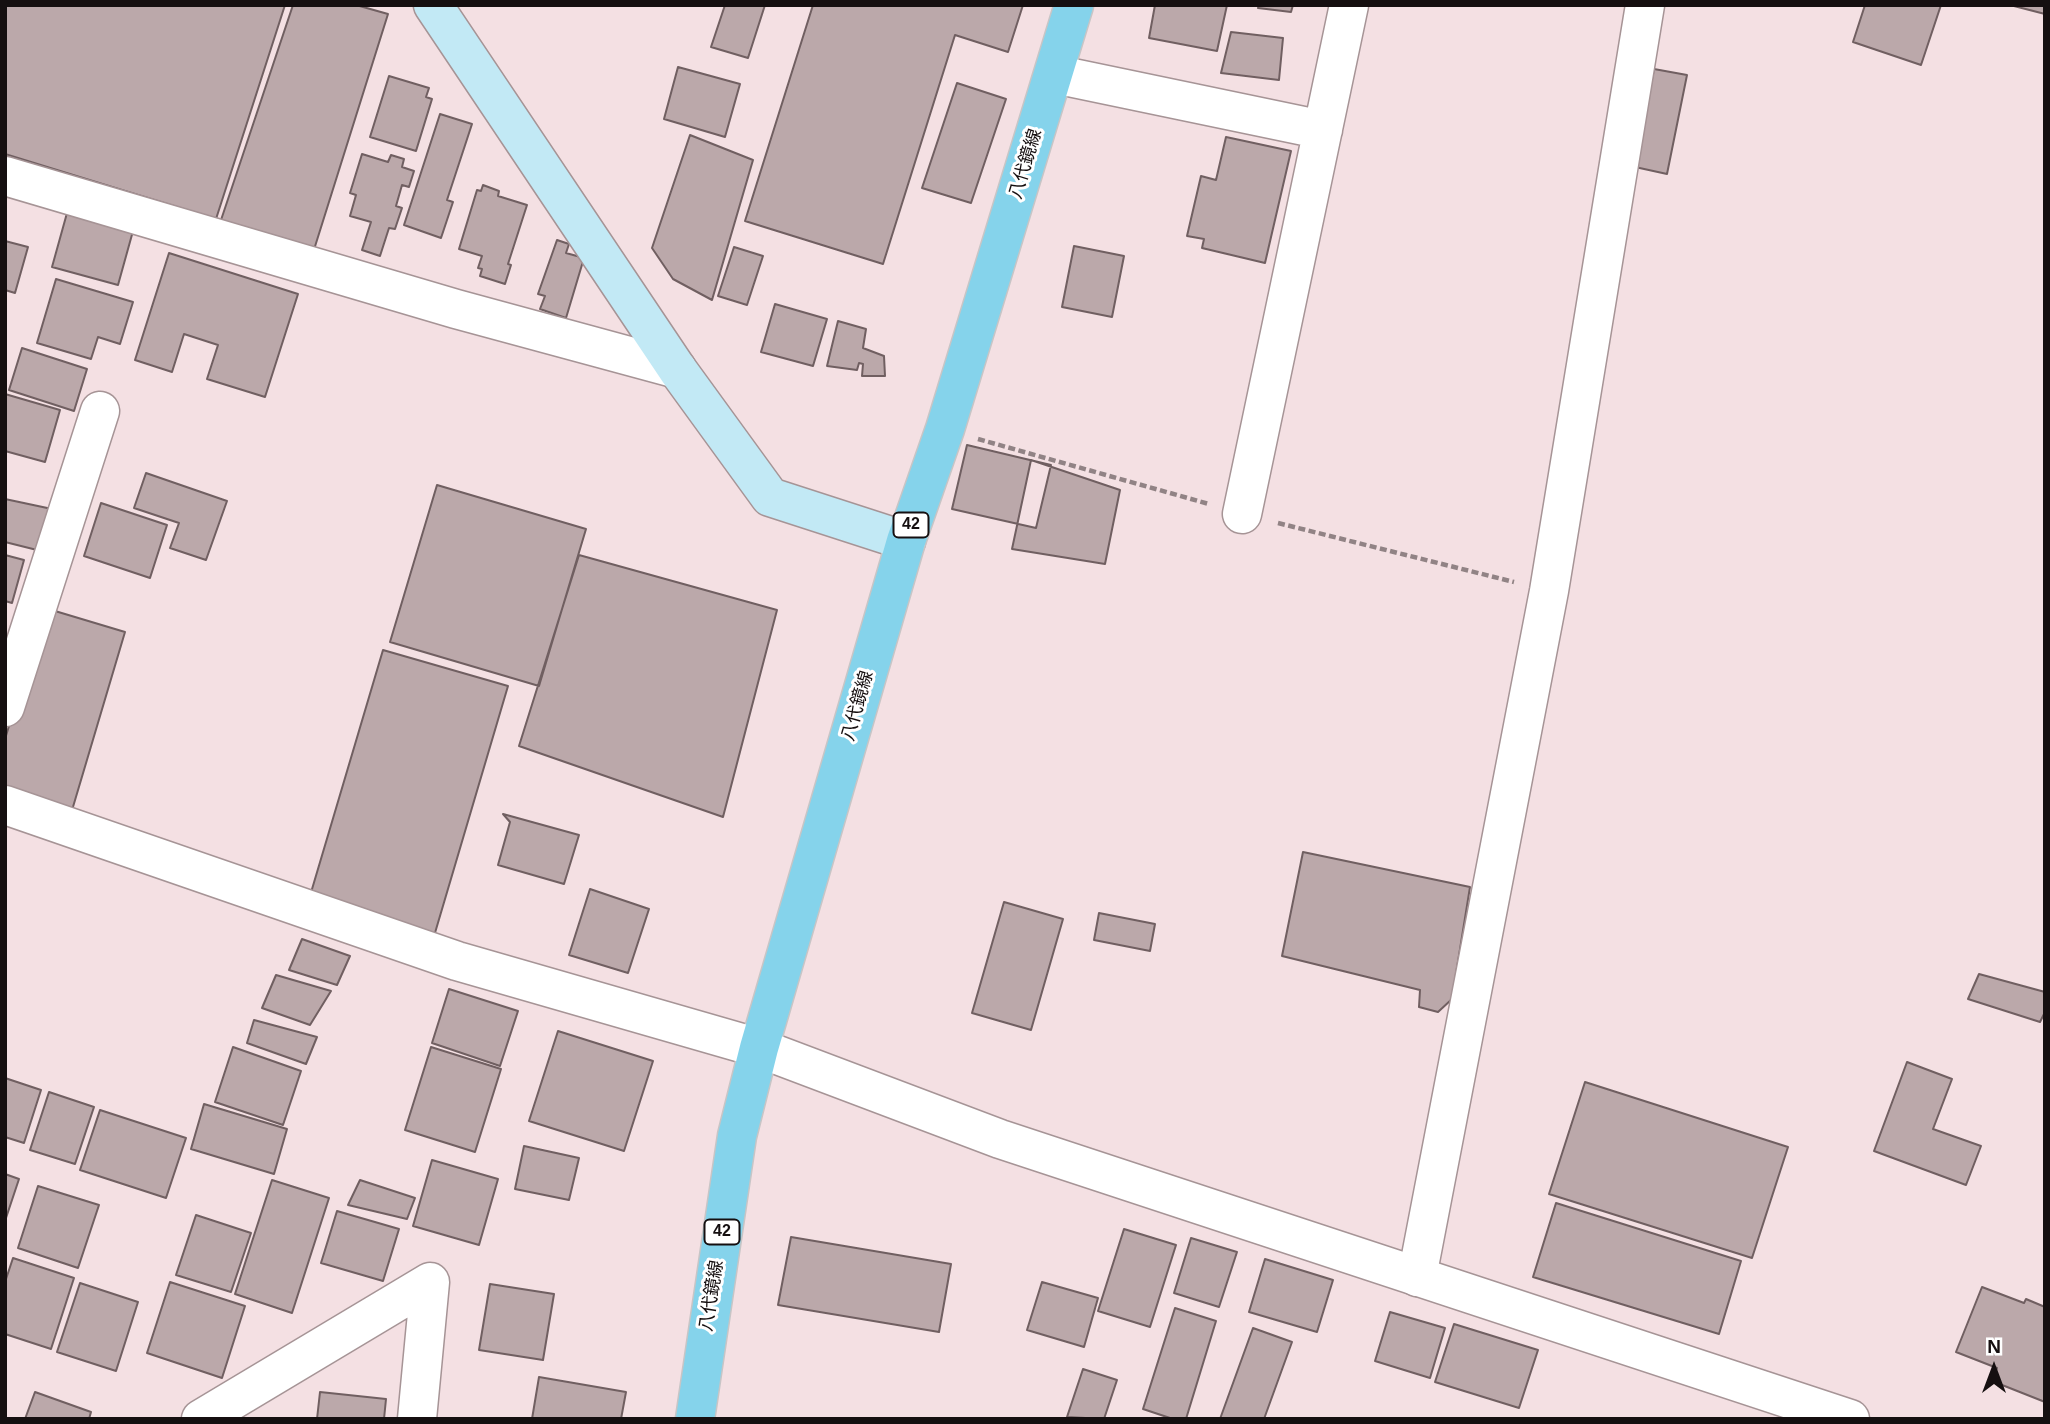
<!DOCTYPE html>
<html>
<head>
<meta charset="utf-8">
<style>
  body { margin:0 }
  #map { position:relative; width:2050px; height:1424px; overflow:hidden; background:#f4e0e3; font-family:Helvetica,sans-serif }
  canvas { display:block }
  .frame { position:absolute; inset:0; border:7px solid #150f10; pointer-events:none }
  .north { position:absolute; left:1959px; top:1333px; width:70px; height:70px; -webkit-text-stroke:5px #fff; paint-order:stroke; rotate:0deg; font-size:19px; font-weight:700; line-height:28px; text-align:center; color:#150f10 }
  .north::after { content:''; display:block; margin:auto; width:24px; height:32px; background:#150f10; clip-path:polygon(50% 0,100% 100%,50% 72%,0 100%) }
</style>
</head>
<body>
<div id="map">
<canvas width="2050" height="1424"></canvas>
<div class="frame"></div>
<div class="north">N</div>
</div>
<script>
const ctx = document.querySelector('canvas').getContext('2d');
ctx.lineJoin = 'round';
function fill(path, color) {
  ctx.fillStyle = color;
  ctx.fill(path, 'evenodd');
}
function stroke(path, color, width, dash) {
  ctx.strokeStyle = color;
  ctx.lineWidth = width;
  ctx.lineCap = dash ? 'butt' : 'round';
  ctx.setLineDash(dash || []);
  ctx.stroke(path);
}
function label(font, color, halo, rows, align = 'center') {
  ctx.font = font + ' Helvetica,"Noto Sans JP",sans-serif';
  ctx.lineWidth = 6;
  ctx.setLineDash([]);
  ctx.textBaseline = 'middle';
  ctx.strokeStyle = halo;
  ctx.fillStyle = color;
  for (const [text, x, y, turn = 0] of rows) {
    ctx.save();
    ctx.translate(x, y);
    ctx.rotate((+turn || 0) * Math.PI / 180);
    ctx.textAlign = isNaN(turn) ? turn : align;
    if (halo) ctx.strokeText(text, 0, 0);
    ctx.fillText(text, 0, 0);
    ctx.restore();
  }
}
const building = new Path2D(`
  M 5,5 L 285,5 L 216,219 L 5,154 Z
  M 293,5 L 356,5 L 388,14 L 312,256 L 218,229 Z
  M 725,5 L 765,5 L 748,58 L 711,47 Z
  M 813,5 L 1023,5 L 1008,52 L 955,35 L 883,264 L 745,221 Z
  M 1155,5 L 1227,5 L 1217,51 L 1149,38 Z
  M 1259,5 L 1293,5 L 1291,12 L 1258,8 Z
  M 1865,5 L 1941,5 L 1921,65 L 1853,42 Z
  M 2010,5 L 2045,5 L 2045,14 Z
  M 1231,32 L 1283,38 L 1279,80 L 1221,73 Z
  M 678,67 L 740,84 L 725,137 L 664,119 Z
  M 1654,69 L 1687,75 L 1667,174 L 1635,167 Z
  M 389,76 L 429,88 L 426,97 L 432,99 L 416,151 L 370,137 Z
  M 957,83 L 1006,99 L 971,203 L 922,188 Z
  M 440,114 L 472,124 L 447,200 L 453,202 L 441,238 L 404,225 Z
  M 690,135 L 753,160 L 712,300 L 673,279 L 652,248 Z
  M 1226,137 L 1291,151 L 1265,263 L 1202,248 L 1204,239 L 1187,236 L 1201,176 L 1216,180 Z
  M 362,154 L 388,162 L 391,155 L 404,159 L 402,167 L 414,171 L 409,187 L 402,185 L 396,206 L 402,208 L 395,229 L 389,228 L 380,256 L 362,250 L 371,222 L 350,216 L 356,195 L 350,193 Z
  M 483,185 L 499,191 L 498,196 L 527,205 L 508,264 L 511,265 L 505,284 L 480,276 L 482,269 L 478,268 L 482,256 L 459,249 L 477,190 L 481,191 Z
  M 67,213 L 133,231 L 118,285 L 52,267 Z
  M 557,240 L 569,244 L 566,253 L 584,258 L 566,318 L 540,309 L 545,296 L 538,294 Z
  M 5,241 L 28,247 L 15,293 L 5,290 Z
  M 1074,246 L 1124,256 L 1112,317 L 1062,307 Z
  M 734,247 L 763,256 L 747,305 L 718,296 Z
  M 169,253 L 298,294 L 265,397 L 207,379 L 218,345 L 184,334 L 172,372 L 135,360 Z
  M 56,279 L 133,302 L 120,344 L 98,337 L 91,359 L 37,343 Z
  M 775,304 L 827,319 L 813,366 L 761,352 Z
  M 838,321 L 866,329 L 863,348 L 884,356 L 885,376 L 862,376 L 863,364 L 859,363 L 857,370 L 827,366 Z
  M 22,348 L 87,369 L 74,411 L 9,390 Z
  M 5,394 L 60,410 L 45,462 L 5,451 Z
  M 967,445 L 1051,465 L 1036,528 L 952,509 Z
  M 1031,460 L 1120,490 L 1105,564 L 1012,549 Z
  M 146,473 L 227,501 L 206,560 L 170,548 L 179,523 L 134,508 Z
  M 437,485 L 586,529 L 539,686 L 390,642 Z
  M 5,499 L 52,509 L 41,551 L 5,542 Z
  M 101,503 L 167,525 L 150,578 L 84,556 Z
  M 5,555 L 24,560 L 12,603 L 5,601 Z
  M 579,555 L 777,610 L 723,817 L 519,746 Z
  M 45,608 L 125,632 L 70,817 L 5,798 L 5,739 Z
  M 383,650 L 508,686 L 432,943 L 307,906 Z
  M 503,814 L 579,835 L 564,884 L 498,865 L 510,822 Z
  M 1303,852 L 1470,887 L 1452,999 L 1438,1012 L 1419,1007 L 1420,990 L 1282,956 Z
  M 590,889 L 649,909 L 628,973 L 569,955 Z
  M 1004,902 L 1063,919 L 1031,1030 L 972,1013 Z
  M 1099,913 L 1155,924 L 1150,951 L 1094,940 Z
  M 302,939 L 350,956 L 337,985 L 289,970 Z
  M 1979,974 L 2045,992 L 2045,1012 L 2040,1022 L 1968,999 Z
  M 276,975 L 331,991 L 310,1025 L 262,1008 Z
  M 449,989 L 518,1011 L 500,1066 L 432,1043 Z
  M 254,1020 L 317,1037 L 306,1064 L 247,1043 Z
  M 558,1031 L 653,1061 L 624,1151 L 529,1121 Z
  M 233,1047 L 301,1071 L 283,1125 L 215,1102 Z
  M 431,1047 L 501,1069 L 475,1152 L 405,1130 Z
  M 1907,1062 L 1952,1079 L 1933,1129 L 1981,1146 L 1966,1185 L 1874,1151 Z
  M 5,1078 L 41,1090 L 24,1143 L 5,1137 Z
  M 1585,1082 L 1788,1147 L 1752,1258 L 1549,1194 Z
  M 49,1092 L 94,1107 L 75,1164 L 30,1150 Z
  M 204,1104 L 287,1129 L 274,1174 L 191,1149 Z
  M 100,1110 L 186,1138 L 166,1198 L 80,1170 Z
  M 524,1146 L 579,1158 L 569,1200 L 515,1189 Z
  M 432,1160 L 498,1179 L 479,1245 L 413,1226 Z
  M 5,1174 L 19,1179 L 5,1221 Z
  M 272,1180 L 329,1198 L 292,1313 L 235,1294 Z
  M 360,1180 L 415,1198 L 407,1219 L 348,1205 Z
  M 38,1186 L 99,1205 L 78,1268 L 18,1248 Z
  M 1556,1203 L 1741,1261 L 1719,1334 L 1533,1277 Z
  M 337,1211 L 399,1229 L 383,1281 L 321,1263 Z
  M 196,1215 L 251,1233 L 231,1292 L 176,1275 Z
  M 1124,1229 L 1176,1245 L 1150,1327 L 1098,1311 Z
  M 791,1237 L 951,1264 L 939,1332 L 778,1305 Z
  M 1191,1238 L 1237,1252 L 1219,1307 L 1174,1293 Z
  M 13,1258 L 74,1278 L 51,1349 L 5,1334 L 5,1282 Z
  M 1265,1259 L 1333,1280 L 1317,1332 L 1249,1312 Z
  M 170,1282 L 245,1306 L 222,1378 L 147,1353 Z
  M 1042,1282 L 1098,1298 L 1084,1347 L 1027,1330 Z
  M 80,1283 L 138,1302 L 116,1371 L 57,1352 Z
  M 490,1284 L 554,1294 L 543,1360 L 479,1350 Z
  M 1982,1287 L 2024,1303 L 2026,1299 L 2045,1307 L 2045,1402 L 1992,1381 L 1997,1368 L 1956,1352 Z
  M 1175,1308 L 1216,1321 L 1186,1419 L 1173,1419 L 1143,1409 Z
  M 1390,1312 L 1445,1328 L 1430,1378 L 1375,1361 Z
  M 1454,1324 L 1538,1350 L 1519,1408 L 1435,1382 Z
  M 1253,1328 L 1292,1342 L 1264,1419 L 1220,1419 Z
  M 1083,1369 L 1117,1380 L 1104,1419 L 1067,1417 Z
  M 539,1377 L 626,1392 L 621,1419 L 532,1419 Z
  M 35,1392 L 91,1412 L 89,1419 L 25,1419 Z
  M 320,1392 L 386,1399 L 384,1419 L 317,1419 Z`);
fill(building, '#bba8aa');
stroke(building, '#705f61', 2);
const minor = new Path2D(`
  M 1054,74 L 1323,130
  M 5,176 L 456,309 L 677,369
  M 1242,514 L 1349,5
  M 5,707 L 100,411
  M 5,805 L 457,961 L 759,1048
  M 1417,1277 L 1549,591 L 1645,5
  M 201,1419 L 430,1282 L 417,1419`);
const tertiary = new Path2D(`
  M 759,1048 L 1000,1139 L 1850,1419`);
const secondary = new Path2D(`
  M 433,5 L 677,369 L 770,497 L 906,541`);
const primary = new Path2D(`
  M 695,1419 L 737,1136 L 759,1048 L 906,541 L 945,429 L 1074,5`);
stroke(minor, '#a69496', 41);
stroke(tertiary, '#a69496', 41);
stroke(secondary, '#a69496', 41);
stroke(primary, '#c7c5c6', 41);
stroke(new Path2D(`
  M 978,439 L 1209,504
  M 1278,523 L 1514,582`), '#918385', 4.5, [7, 3.5]);
stroke(minor, '#fff', 38);
stroke(tertiary, '#fff', 38);
stroke(secondary, '#c2e9f5', 38);
stroke(primary, '#85d3eb', 38);
for (const [x, y, w] of [
  [911,525,35],
  [722,1232,35]
]) {
  const box = new Path2D();
  box.roundRect(x - w / 2, y - 12.5, w, 25, 5);
  ctx.fillStyle = '#fff';
  ctx.fill(box);
  stroke(box, '#150f10', 2);
}
label('bold 16px', '#150f10', null, [
  ["42",911,525],
  ["42",722,1232]
]);
label('18px', '#150f10', '#fff', [
  ["八代鏡線",1026,164,-73],
  ["八代鏡線",858,706,-74],
  ["八代鏡線",712,1296,-81]
]);
</script>
</body>
</html>
